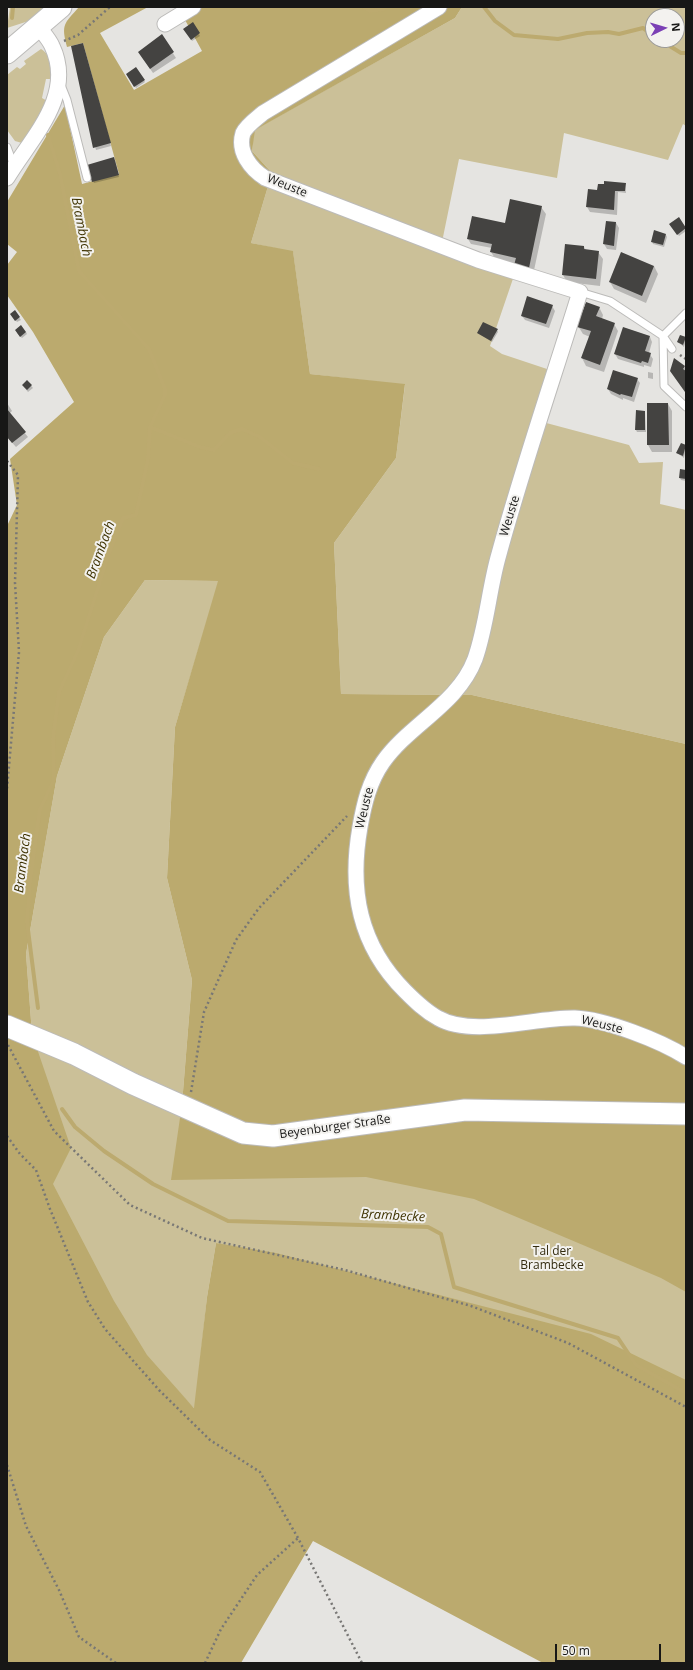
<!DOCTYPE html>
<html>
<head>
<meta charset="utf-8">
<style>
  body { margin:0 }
  #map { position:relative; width:693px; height:1670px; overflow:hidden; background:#e5e4e1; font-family:"Open Sans",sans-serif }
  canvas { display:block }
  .frame { position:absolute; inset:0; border:8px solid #171716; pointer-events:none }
  .north { position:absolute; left:645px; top:8px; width:40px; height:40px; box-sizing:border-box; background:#f3f2ef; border:1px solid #9b9a98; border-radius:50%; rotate:85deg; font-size:11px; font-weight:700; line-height:16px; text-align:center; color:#171716 }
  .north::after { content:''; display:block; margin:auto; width:14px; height:18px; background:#7b40b5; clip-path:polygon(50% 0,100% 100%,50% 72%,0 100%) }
  .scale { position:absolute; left:555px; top:1644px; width:106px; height:18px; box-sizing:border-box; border:2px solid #171716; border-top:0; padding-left:5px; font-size:12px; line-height:14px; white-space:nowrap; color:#171716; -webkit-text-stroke:3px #f3f2ef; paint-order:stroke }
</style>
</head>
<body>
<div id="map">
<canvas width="693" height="1670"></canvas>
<div class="frame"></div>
<div class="north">N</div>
<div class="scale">50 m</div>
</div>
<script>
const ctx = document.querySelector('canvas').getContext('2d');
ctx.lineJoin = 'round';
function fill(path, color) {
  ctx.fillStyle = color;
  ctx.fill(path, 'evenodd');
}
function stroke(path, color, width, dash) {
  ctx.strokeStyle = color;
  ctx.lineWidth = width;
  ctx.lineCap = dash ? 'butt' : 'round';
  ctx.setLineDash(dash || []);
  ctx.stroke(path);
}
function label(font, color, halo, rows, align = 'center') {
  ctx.font = font + ' "Open Sans",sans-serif';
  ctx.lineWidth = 4;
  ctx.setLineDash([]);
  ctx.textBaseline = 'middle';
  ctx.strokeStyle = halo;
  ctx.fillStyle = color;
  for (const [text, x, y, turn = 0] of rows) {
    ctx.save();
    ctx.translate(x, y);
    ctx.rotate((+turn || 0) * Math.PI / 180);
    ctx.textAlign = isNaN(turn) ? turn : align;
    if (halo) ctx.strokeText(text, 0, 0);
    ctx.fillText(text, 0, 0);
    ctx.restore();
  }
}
fill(new Path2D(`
  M 10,7 L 52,7 L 41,17 L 7,28 Z
  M 462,7 L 686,7 L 686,126 L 683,124 L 668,160 L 564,133 L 557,178 L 459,159 L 442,242 L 517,267 L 490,346 L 502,354 L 550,370 L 535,420 L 629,445 L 639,463 L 663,462 L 660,504 L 686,510 L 686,744 L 472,695 L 341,694 L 334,543 L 396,458 L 405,385 L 310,374 L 293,252 L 251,243 L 272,173 L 252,151 L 254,130 L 455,18 ZM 653,16 L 677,16 L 677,40 L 653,40 Z
  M 41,49 C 52,56 51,67 52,79 L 46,79 L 42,98 L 49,102 L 22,143 L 15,141 L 7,130 L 7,75 L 17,67 L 20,69 L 26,64 L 24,61 Z
  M 145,580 L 219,581 L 175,727 L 167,878 L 192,980 L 182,1104 L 686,1149 L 686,1426 L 216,1243 L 207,1297 L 195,1409 L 93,1302 L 40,1169 L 7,1038 L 32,1034 L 26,954 L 57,776 L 104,637 Z`), '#cbc098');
fill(new Path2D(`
  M 79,7 L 148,7 L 100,33 L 134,90 L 202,51 L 178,7 L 462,7 L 455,18 L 255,130 L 252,151 L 272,173 L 251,243 L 293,251 L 310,374 L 405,384 L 396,458 L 334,543 L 341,694 L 472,695 L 686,744 L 686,1292 L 661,1278 L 474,1199 L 366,1177 L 171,1180 L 182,1104 L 192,980 L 167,878 L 175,727 L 218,581 L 145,580 L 104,637 L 57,776 L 26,954 L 32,1034 L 71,1148 L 53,1184 L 114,1301 L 147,1355 L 194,1408 L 207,1297 L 216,1243 L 276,1253 L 591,1334 L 686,1380 L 686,1663 L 543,1663 L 313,1541 L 241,1663 L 7,1663 L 7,526 L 17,505 L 10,459 L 74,402 L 33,332 L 7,295 L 7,265 L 17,252 L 7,244 L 7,202 L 65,105 L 82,184 L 119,174 L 83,43 L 67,47 C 61,24 64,24 79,7 Z`), '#bbaa6e');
fill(new Path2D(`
  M 192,24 L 200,36 L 192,41 L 185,29 Z
  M 162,36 L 176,58 L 153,73 L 142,57 Z
  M 83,46 L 111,146 L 96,150 L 72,47 Z
  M 136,68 L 145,82 L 136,88 L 127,75 Z
  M 115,160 L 119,177 L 94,183 L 93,181 Z
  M 625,184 L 626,193 L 618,192 L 617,215 L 590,212 L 587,207 L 598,192 Z
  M 541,207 L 546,214 L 533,275 L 496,260 L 491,252 L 492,248 L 471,244 L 468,239 L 506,224 Z
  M 679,218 L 686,228 L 686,231 L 679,236 L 672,227 Z
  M 607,222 L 616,223 L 619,228 L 616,250 L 607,249 L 604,244 Z
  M 666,235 L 667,237 L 664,247 L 653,244 L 652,241 Z
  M 584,247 L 586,250 L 598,252 L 603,259 L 600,286 L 567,282 L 563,275 Z
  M 654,266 L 658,274 L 646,303 L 614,289 L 610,282 Z
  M 552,306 L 555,311 L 549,328 L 525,320 L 522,316 Z
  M 599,307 L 603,315 L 602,319 L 614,324 L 618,331 L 604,372 L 586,366 L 582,358 L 590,337 L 583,334 L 578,326 Z
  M 15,312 L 21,320 L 17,322 L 13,317 Z
  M 497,330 L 498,332 L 492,342 L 478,333 Z
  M 26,332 L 27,334 L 22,338 L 17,333 Z
  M 681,336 L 686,339 L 684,347 L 678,342 Z
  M 650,337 L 652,342 L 649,353 L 653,359 L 651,367 L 644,365 L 644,367 L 618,359 L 615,354 Z
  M 684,366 L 686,369 L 684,371 L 686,373 L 686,392 L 673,373 Z
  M 648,372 L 653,373 L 653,379 L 648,378 Z
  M 637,379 L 640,383 L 634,402 L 623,398 L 623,400 L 611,394 L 608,389 Z
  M 27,381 L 33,388 L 28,392 L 24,387 Z
  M 7,403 L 12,411 L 9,414 L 28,437 L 16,447 L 7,437 Z
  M 668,404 L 672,411 L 672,452 L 652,452 L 648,445 Z
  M 645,412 L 646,432 L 637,432 L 636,430 Z
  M 682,444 L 686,447 L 684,458 L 677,453 Z
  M 686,471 L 686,481 L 681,480 L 680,478 Z`), '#0003');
stroke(new Path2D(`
  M 364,7 L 370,11 L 384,9 L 384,7
  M 484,7 L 495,21 L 514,35 L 558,39 L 587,33 L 608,32 L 619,34 L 643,28 L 653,35
  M 12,18 L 13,7
  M 660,40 L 681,53 L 686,53
  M 150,427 L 200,447 L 214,450 L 230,433 L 242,429 L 260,437 L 293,463 L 319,469
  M 38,1008 L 27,922 L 30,881 L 40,809 L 54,780 L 53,738 L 59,692 L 78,651 L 109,553 L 123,518 L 136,515 L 148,459 L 150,427 L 165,395 L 165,389 L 149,349 L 79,271 L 60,174 L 48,135
  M 62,1109 L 75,1127 L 104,1151 L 153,1184 L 228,1221 L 428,1227 L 441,1234 L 454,1287 L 618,1338 L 636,1365 L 686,1393`), '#bcaa6f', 4);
fill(new Path2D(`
  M 193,22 L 200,33 L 191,40 L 183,29 Z
  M 162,34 L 174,52 L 150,69 L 138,52 Z
  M 83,43 L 111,143 L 93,148 L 71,46 Z
  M 136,67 L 145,80 L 134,87 L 126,74 Z
  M 114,157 L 119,175 L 92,182 L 87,165 Z
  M 604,181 L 626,183 L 625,191 L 615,191 L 614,210 L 586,207 L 588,189 L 597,190 L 598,184 L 604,184 Z
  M 510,199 L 542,206 L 529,268 L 514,265 L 516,258 L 490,252 L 492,244 L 467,239 L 472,216 L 505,223 Z
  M 679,217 L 686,228 L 677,235 L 669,224 Z
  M 606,221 L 616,222 L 614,246 L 603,244 Z
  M 654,230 L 666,234 L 663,245 L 651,242 Z
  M 565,244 L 584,246 L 584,249 L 599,251 L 596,279 L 562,275 Z
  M 621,252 L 654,266 L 642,296 L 609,282 Z
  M 527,296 L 553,305 L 546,324 L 521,316 Z
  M 586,302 L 600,307 L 596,316 L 615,323 L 600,365 L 581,358 L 591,331 L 577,327 L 578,324 L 576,320 L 580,318 Z
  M 15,310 L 20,317 L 15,321 L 10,314 Z
  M 483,322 L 498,329 L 491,341 L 477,333 Z
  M 21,325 L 26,332 L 20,337 L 15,330 Z
  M 623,327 L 650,336 L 645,351 L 651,353 L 648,363 L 642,361 L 641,363 L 614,354 Z
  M 680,335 L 686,337 L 683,345 L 677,342 Z
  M 674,358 L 685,366 L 683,369 L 686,371 L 685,392 L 670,371 Z
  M 613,370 L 638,378 L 632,397 L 621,394 L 620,395 L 607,389 Z
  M 27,380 L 32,385 L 27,390 L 22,385 Z
  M 647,403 L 668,403 L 669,445 L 647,445 Z
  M 7,409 L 26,432 L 12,443 L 7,437 Z
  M 636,410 L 645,411 L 645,430 L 635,430 Z
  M 681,443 L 686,445 L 683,456 L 676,453 Z
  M 680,469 L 686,470 L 686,479 L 679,478 Z`), '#444341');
const service = new Path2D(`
  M 61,85 L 67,100 L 87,178
  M 7,147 L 14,166
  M 580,292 L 610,301 L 663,336 L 672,349
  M 686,313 L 663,336 L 664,386 L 686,407`);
const minor = new Path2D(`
  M 439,7 L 263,113 C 256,119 247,125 243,133 C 237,152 251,169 265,178 L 478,260 L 580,292 C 553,379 523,466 499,554 C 489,588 487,625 475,659 C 458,704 410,724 383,762 C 369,782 364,804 360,827 C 349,890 359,945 405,991 C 415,1001 425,1011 438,1018 C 473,1038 535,1017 575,1018 C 605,1019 661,1041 686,1057
  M 165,24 L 193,7
  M 7,178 C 30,139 76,96 52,46 C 49,39 43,33 38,26`);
const secondary = new Path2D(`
  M 7,53 L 61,7
  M 7,1026 L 74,1054 L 133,1084 L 243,1133 L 273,1136 L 465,1110 L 686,1114`);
stroke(service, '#bcbbb9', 9);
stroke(minor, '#bcbbb9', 17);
stroke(secondary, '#bcbbb9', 23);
stroke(new Path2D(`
  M 64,41 L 78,35 L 110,7
  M 680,355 L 686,359
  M 7,461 L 18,475 L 15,583 L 19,652 L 7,789
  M 8,1045 L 54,1131 L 130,1205 L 202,1238 L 345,1270 L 471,1306 L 568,1343 L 686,1407
  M 191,1092 L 204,1012 L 236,940 L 259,908 L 347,816
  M 7,1136 L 20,1154 L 36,1170 L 50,1209 L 88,1302 L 105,1329 L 159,1390 L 210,1440 L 260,1472 L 298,1538 L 362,1663
  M 7,1465 L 26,1526 L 59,1590 L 79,1637 L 116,1663
  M 205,1663 L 221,1629 L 257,1575 L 298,1538`), '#787775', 2.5, [2, 3]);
stroke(service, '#fff', 7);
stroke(minor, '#fff', 15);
stroke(secondary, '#fff', 21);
label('12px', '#171716', '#f3f2ef', [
  ["Weuste",287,186,22],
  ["Weuste",510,516,-73],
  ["Weuste",365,808,-76],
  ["Weuste",602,1025,14],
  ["Beyenburger Straße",335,1127,-8]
]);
label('12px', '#342c10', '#f3f2ef', [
  ["Tal der",552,1252],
  ["Brambecke",552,1266]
]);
label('italic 13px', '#3e3200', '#f3f2ef', [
  ["Brambach",81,227,79],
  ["Brambach",101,550,-70],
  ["Brambach",23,863,-83],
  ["Brambecke",393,1216,3]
]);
</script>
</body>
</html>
